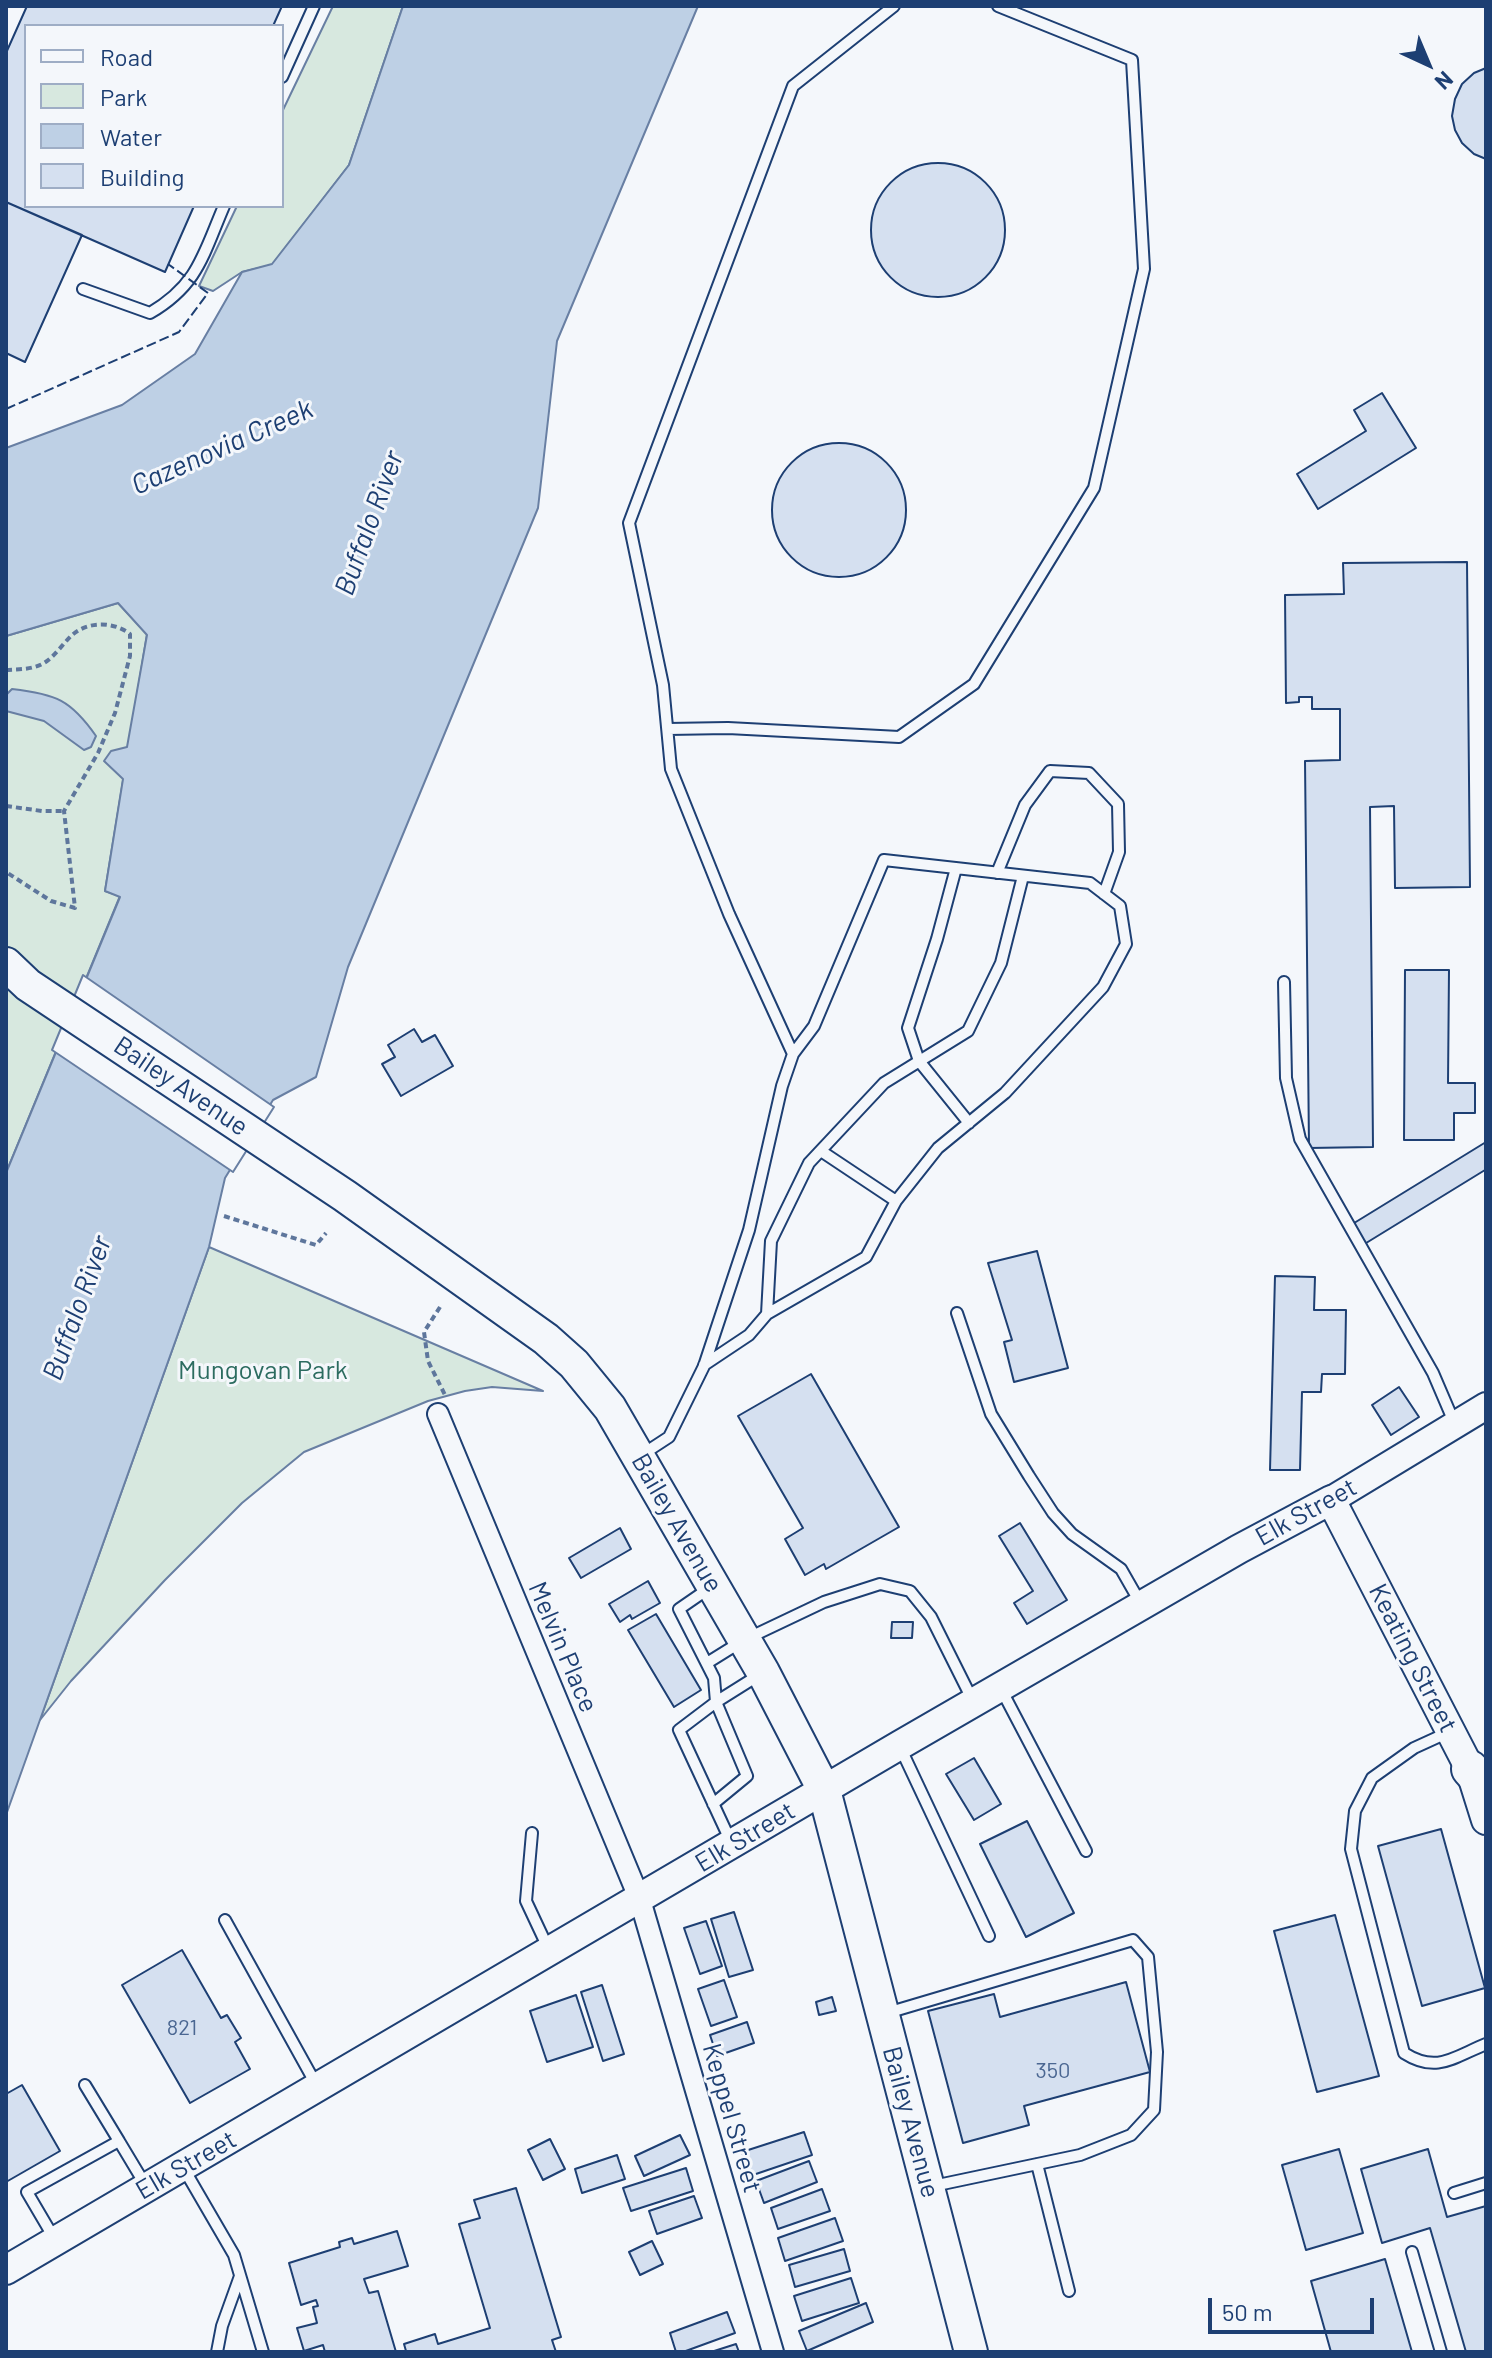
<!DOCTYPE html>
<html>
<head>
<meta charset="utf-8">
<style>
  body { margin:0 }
  #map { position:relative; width:1492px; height:2358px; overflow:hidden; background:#f4f7fb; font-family:Barlow,sans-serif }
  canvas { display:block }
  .frame { position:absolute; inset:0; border:8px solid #1d3f73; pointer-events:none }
  .legend { position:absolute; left:24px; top:24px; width:260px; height:184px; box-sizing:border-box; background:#f4f7fb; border:2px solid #9eadc5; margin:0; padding:10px 14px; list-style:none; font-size:24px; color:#1d3f73 }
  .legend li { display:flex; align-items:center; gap:16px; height:40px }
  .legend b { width:40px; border:2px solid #9eadc5 }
  .north { position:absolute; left:1388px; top:24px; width:80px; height:80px; -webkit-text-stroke:6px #f4f7fb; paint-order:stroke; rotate:136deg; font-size:22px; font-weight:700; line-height:32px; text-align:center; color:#1d3f73 }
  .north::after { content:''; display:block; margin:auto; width:28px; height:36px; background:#1d3f73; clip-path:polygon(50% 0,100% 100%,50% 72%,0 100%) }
  .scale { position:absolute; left:1208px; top:2298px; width:166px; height:36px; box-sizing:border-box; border:4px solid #1d3f73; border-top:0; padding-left:10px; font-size:24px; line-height:28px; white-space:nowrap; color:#1d3f73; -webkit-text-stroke:6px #f4f7fb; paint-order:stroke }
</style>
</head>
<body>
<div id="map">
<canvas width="1492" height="2358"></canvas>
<div class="frame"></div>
<ul class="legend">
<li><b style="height:10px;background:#f4f7fb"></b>Road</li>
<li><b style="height:22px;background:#d7e8df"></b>Park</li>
<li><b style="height:22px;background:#bed0e5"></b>Water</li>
<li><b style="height:22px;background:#d5e0f0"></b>Building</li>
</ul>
<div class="north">N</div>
<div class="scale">50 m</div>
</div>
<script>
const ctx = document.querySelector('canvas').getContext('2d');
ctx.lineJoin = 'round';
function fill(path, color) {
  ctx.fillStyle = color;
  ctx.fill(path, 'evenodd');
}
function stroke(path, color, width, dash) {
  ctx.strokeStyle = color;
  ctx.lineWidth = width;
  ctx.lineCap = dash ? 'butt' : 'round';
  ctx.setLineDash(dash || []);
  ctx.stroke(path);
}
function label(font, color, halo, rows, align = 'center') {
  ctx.font = font + ' Barlow,sans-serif';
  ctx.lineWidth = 6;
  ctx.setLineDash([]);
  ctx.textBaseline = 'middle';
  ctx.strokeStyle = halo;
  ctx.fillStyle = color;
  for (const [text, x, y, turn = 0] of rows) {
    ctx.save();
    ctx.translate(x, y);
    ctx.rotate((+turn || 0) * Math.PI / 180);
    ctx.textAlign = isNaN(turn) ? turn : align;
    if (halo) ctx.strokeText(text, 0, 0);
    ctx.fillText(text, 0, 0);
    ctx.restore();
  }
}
const green = new Path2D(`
  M 333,6 L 403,6 L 349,165 L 272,265 L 242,272 L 213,291 L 199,286 L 237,206 L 282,206 L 282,112 Z
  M 118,603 L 147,634 L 105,891 L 120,896 L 6,1173 L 6,636 Z
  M 209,1247 L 543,1391 L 492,1387 L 465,1391 L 428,1401 L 304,1452 L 242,1503 L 165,1580 L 71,1681 L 40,1720 Z`);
fill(green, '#d7e8df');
stroke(green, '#687fa3', 2);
const water = new Path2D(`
  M 403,6 L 698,6 L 557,341 L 538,508 L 348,967 L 316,1077 L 273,1100 L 225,1178 L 209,1247 L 6,1815 L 6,1173 L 120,897 L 105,891 L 123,779 L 104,761 L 111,751 L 127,747 L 147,635 L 118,603 L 6,636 L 6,448 L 122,405 L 195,354 L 242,272 L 272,264 L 349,165 Z
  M 12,689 C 56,694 71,700 96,736 L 91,747 L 84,750 L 44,721 L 6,711 L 6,695 Z`);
fill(water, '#bed0e5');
stroke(water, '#687fa3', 2);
const pier = new Path2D(`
  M 83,975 L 274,1107 L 233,1172 L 52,1050 Z`);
fill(pier, '#f4f7fb');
stroke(pier, '#687fa3', 2);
const building = new Path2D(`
  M 27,6 L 282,6 L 273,26 L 26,26 L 26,206 L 194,206 L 165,272 L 6,202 L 6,53 Z
  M 1486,68 L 1486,159 L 1474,154 L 1462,143 L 1455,130 L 1452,116 L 1455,99 L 1462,84 L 1474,73 Z
  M871 230a67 67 0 1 1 134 0a67 67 0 1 1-134 0Z
  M 6,202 L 82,235 L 25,362 L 6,353 Z
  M 1382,393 L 1416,448 L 1318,509 L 1297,474 L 1366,431 L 1354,410 Z
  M772 510a67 67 0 1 1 134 0a67 67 0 1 1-134 0Z
  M 1467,562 L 1470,887 L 1395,888 L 1394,806 L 1370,807 L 1373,1147 L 1309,1148 L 1305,761 L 1340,760 L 1340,709 L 1312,709 L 1312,697 L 1299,697 L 1299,702 L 1286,703 L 1285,595 L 1344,594 L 1343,563 Z
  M 1405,970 L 1449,970 L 1448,1083 L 1475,1083 L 1475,1113 L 1454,1113 L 1454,1140 L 1404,1140 Z
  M 414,1029 L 422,1042 L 435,1035 L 453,1066 L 401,1096 L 382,1064 L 395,1057 L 388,1045 Z
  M 1486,1142 L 1486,1173 L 1485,1170 L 1358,1248 L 1346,1228 Z
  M 1037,1251 L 1068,1368 L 1014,1382 L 1004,1342 L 1012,1340 L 988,1263 Z
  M 1275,1276 L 1315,1277 L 1314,1310 L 1346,1310 L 1345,1374 L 1322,1374 L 1321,1392 L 1302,1392 L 1300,1470 L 1270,1470 Z
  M 811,1374 L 899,1527 L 826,1569 L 824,1564 L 805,1575 L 785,1539 L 803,1528 L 738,1416 Z
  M 1399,1387 L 1419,1417 L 1391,1435 L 1372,1405 Z
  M 1020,1523 L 1067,1600 L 1027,1624 L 1014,1603 L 1033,1591 L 999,1536 Z
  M 620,1528 L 631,1549 L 581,1578 L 569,1558 Z
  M 648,1581 L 660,1603 L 632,1619 L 630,1615 L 620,1622 L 609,1604 Z
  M 656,1614 L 701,1690 L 674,1707 L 628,1630 Z
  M 892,1622 L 913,1622 L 912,1638 L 891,1638 Z
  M 974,1758 L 1001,1804 L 974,1820 L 946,1774 Z
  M 1027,1821 L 1074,1913 L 1026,1937 L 980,1844 Z
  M 1441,1829 L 1485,1988 L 1422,2006 L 1378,1846 Z
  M 734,1912 L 753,1970 L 729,1977 L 711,1919 Z
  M 1335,1915 L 1379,2076 L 1317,2092 L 1274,1931 Z
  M 706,1921 L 722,1966 L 700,1974 L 684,1928 Z
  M 182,1950 L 221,2018 L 227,2015 L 241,2038 L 235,2042 L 250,2069 L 190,2103 L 122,1985 Z
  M 724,1980 L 737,2017 L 711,2026 L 698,1989 Z
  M 1126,1982 L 1150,2072 L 1024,2106 L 1029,2125 L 963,2143 L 928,2011 L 994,1994 L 1000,2017 Z
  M 602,1985 L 624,2054 L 603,2061 L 581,1992 Z
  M 576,1995 L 593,2047 L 547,2062 L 530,2011 Z
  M 832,1997 L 836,2011 L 819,2015 L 816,2002 Z
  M 747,2022 L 754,2043 L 717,2056 L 710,2035 Z
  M 22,2085 L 60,2151 L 6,2182 L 6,2094 Z
  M 804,2132 L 812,2155 L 750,2176 L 742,2152 Z
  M 680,2135 L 690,2155 L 644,2176 L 635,2156 Z
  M 550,2139 L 565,2169 L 543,2180 L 528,2150 Z
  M 1339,2149 L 1363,2233 L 1306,2250 L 1282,2165 Z
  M 1428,2149 L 1447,2217 L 1486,2206 L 1486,2352 L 1466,2352 L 1430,2228 L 1382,2243 L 1361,2169 Z
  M 617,2155 L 625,2179 L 582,2193 L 575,2169 Z
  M 809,2161 L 817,2182 L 764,2203 L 756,2181 Z
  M 686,2168 L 693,2191 L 631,2211 L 623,2188 Z
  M 516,2188 L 561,2337 L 552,2340 L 556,2352 L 401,2352 L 406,2351 L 404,2344 L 435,2334 L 438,2344 L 490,2328 L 459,2224 L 480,2218 L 474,2200 Z
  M 822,2189 L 830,2211 L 778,2229 L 771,2208 Z
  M 694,2196 L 702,2218 L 657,2234 L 649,2211 Z
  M 835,2218 L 843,2241 L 785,2261 L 778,2238 Z
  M 397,2231 L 408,2266 L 364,2279 L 369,2293 L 378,2291 L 396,2352 L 325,2352 L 323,2345 L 304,2351 L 297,2328 L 317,2323 L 313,2307 L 318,2306 L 316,2300 L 301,2305 L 289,2263 L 340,2247 L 339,2242 L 352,2238 L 354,2244 Z
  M 652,2241 L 663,2264 L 640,2275 L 629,2252 Z
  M 844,2249 L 850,2271 L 795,2287 L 789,2265 Z
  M 1385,2259 L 1412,2352 L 1331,2352 L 1311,2281 Z
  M 851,2278 L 859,2303 L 802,2321 L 794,2296 Z
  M 866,2303 L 873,2322 L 807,2351 L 799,2331 Z
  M 727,2312 L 735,2333 L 683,2352 L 676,2352 L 670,2333 Z
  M 736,2344 L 739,2352 L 711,2352 Z`);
fill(building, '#d5e0f0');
stroke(building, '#1d3f73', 2);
const service = new Path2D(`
  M 282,77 L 314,6
  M 83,289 L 150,313 C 198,285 203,255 224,206
  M 668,729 L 728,728 L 899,737 L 974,684 L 1094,488 L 1144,269 L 1132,60 L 998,6
  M 956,868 L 937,939 L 908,1028 L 919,1061 L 969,1123
  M 997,873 L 1025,805 L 1050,771 L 1089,773 L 1118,804 L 1119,852 L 1104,894
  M 1284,982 L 1286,1078 L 1300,1139 L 1433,1373 L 1454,1422
  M 821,1151 L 896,1201
  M 957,1313 L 991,1414 L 1029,1476 L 1053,1513 L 1072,1534 L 1121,1569 L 1141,1604
  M 767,1314 L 771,1241 L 809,1163 L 884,1083 L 968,1031 L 1001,963 L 1023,876
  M 704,1365 L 749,1335 L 767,1314 L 866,1257 L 896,1201 L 938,1148 L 1005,1093 L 1103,987 L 1126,944 L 1120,906 L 1090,883 L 884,860 L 814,1026 L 793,1054
  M 643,1454 L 669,1437 L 704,1366 L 749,1230 L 782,1086 L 793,1054 L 729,914 L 671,769 L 663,685 L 629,523 L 793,86 L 894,6
  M 708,1589 L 679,1609 L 714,1678 L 716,1702 L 747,1776 L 713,1804
  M 707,1663 L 744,1640 L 824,1602 L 880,1584 L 910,1591 L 931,1617 L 973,1701
  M 1001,1689 L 1086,1851
  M 1449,1732 L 1414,1748 L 1372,1778 L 1355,1811 L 1351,1849 L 1404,2053 C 1437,2074 1454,2057 1486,2044
  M 900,1747 L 989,1936
  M 532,1833 L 526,1901 L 549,1950
  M 731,1842 L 679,1730 L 716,1702 L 759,1675
  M 225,1920 L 317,2086
  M 887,2013 L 1133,1940 L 1148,1957 L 1157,2052 L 1154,2110 L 1131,2135 L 1080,2155 L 933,2186
  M 85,2085 L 119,2141
  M 1037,2164 L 1069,2291
  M 184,2169 L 234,2255 L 263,2352
  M 1454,2193 L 1486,2183
  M 54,2238 L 27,2192 L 119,2141 L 146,2186
  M 1412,2252 L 1441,2352
  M 217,2352 L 222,2326 L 240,2276`);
const minor = new Path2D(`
  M 438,1414 L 640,1900 L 773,2352`);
const tertiary = new Path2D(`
  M 1331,1500 L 1486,1406`);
const secondary = new Path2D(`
  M 6,2270 L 900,1745 L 1239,1549 L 1331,1500 L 1470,1769 L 1486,1820`);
const primary = new Path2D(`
  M 6,964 L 28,985 L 345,1196 L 546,1339 L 574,1364 L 610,1408 L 763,1672 L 824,1790 L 971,2352`);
const motorway = new Path2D(`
  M 1470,1769 L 1486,1787`);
stroke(service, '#1d3f73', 14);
stroke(minor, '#1d3f73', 24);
stroke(tertiary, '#1d3f73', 30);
stroke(secondary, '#1d3f73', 32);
stroke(primary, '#1d3f73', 36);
stroke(motorway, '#1d3f73', 40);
stroke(new Path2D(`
  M 6,670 C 19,669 32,670 44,663 C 54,657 62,645 71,636 C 87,621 113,621 130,634 L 130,656 L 115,713 L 98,753 L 64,811 L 75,908 L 51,901 L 6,872
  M 6,806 L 42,811 L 64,811
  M 224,1216 L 316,1245 L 326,1233
  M 440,1307 L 424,1332 L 428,1361 L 445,1395`), '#5e769c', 4, [6, 4]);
stroke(service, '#f4f7fb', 10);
stroke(minor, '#f4f7fb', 20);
stroke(tertiary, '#f4f7fb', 26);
stroke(secondary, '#f4f7fb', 28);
stroke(primary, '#f4f7fb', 32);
stroke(motorway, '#f4f7fb', 36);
stroke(new Path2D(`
  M 6,409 L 179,332 L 208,293 L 168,264`), '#1d3f73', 2, [10, 4]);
label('22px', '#4b6792', null, [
  ["821",182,2028],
  ["350",1053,2071]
]);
label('26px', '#1d3f73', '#f4f7fb', [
  ["Bailey Avenue",181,1086,34],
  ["Elk Street",1306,1512,-29],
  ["Bailey Avenue",677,1523,60],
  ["Melvin Place",563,1647,67],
  ["Keating Street",1413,1658,63],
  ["Elk Street",745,1837,-31],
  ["Keppel Street",732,2118,74],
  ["Bailey Avenue",911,2122,75],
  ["Elk Street",186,2165,-30]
]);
label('26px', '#2c6c60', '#f4f7fb', [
  ["Mungovan Park",263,1370]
]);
label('italic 28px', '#1d3f73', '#f4f7fb', [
  ["Cazenovia Creek",222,447,-24],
  ["Buffalo River",369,523,-70],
  ["Buffalo River",77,1308,-70]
]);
</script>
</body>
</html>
